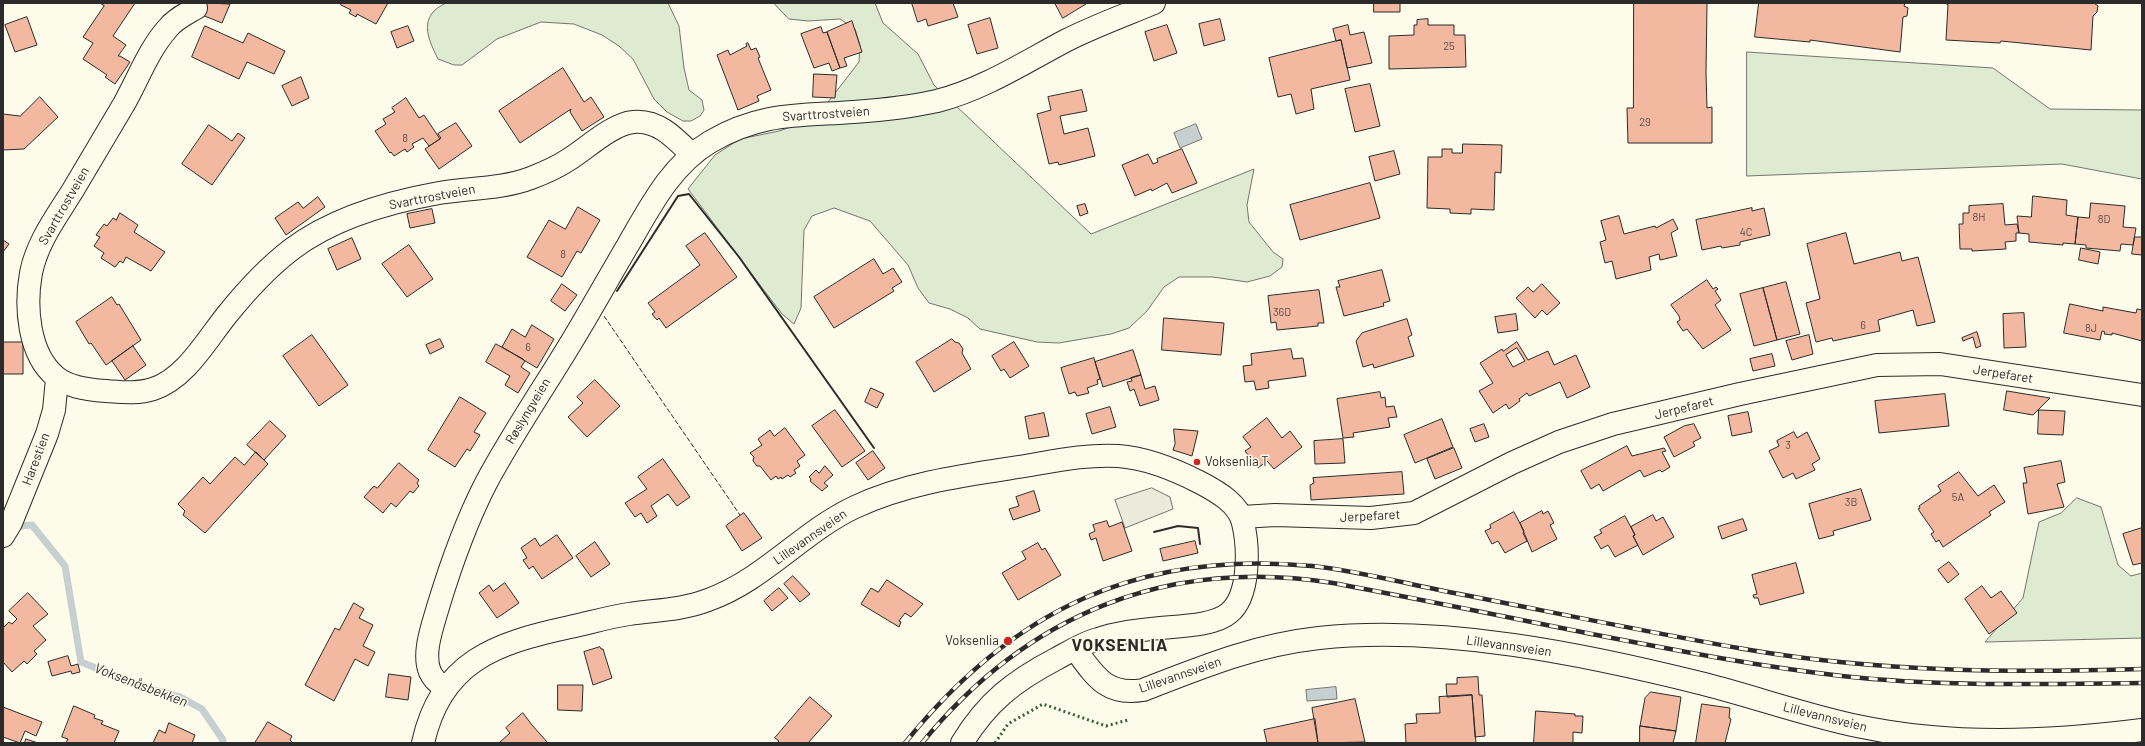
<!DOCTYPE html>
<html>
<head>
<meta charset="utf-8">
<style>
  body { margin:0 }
  #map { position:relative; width:2145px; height:746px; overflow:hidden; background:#fdfbea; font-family:Barlow,sans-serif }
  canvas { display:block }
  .frame { position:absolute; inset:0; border:4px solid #2b2b2b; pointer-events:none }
</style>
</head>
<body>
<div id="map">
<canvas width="2145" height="746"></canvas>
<div class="frame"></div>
</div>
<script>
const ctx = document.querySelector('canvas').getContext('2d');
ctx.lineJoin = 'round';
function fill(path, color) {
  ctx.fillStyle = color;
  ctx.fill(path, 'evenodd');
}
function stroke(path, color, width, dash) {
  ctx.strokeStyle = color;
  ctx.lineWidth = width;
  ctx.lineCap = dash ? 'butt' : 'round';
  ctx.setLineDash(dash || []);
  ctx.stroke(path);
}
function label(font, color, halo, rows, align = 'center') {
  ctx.font = font + ' Barlow,sans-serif';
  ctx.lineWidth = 3;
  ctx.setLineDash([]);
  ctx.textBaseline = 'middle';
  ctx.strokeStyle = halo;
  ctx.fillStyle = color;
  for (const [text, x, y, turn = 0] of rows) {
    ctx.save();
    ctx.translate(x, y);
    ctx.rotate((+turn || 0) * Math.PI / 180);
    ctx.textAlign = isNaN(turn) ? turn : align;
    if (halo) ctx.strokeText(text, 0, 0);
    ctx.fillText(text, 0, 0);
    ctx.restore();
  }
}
const green = new Path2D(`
  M 446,3 L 668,3 L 679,26 L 684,68 L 689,90 L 702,100 L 704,110 L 700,116 L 691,121 L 683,121 L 667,112 L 654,99 L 633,59 L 619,46 L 602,35 L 574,24 L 541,22 L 497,39 L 462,65 L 454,65 L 438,59 C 427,37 418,16 446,3 Z
  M 774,3 L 875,3 L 883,23 L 918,54 L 934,85 L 1091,234 L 1254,169 L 1247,205 L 1249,222 L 1273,252 L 1283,259 L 1282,267 L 1270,276 L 1247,282 L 1213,277 L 1179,277 L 1164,287 L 1147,311 L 1129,328 L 1111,334 L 1059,343 L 1037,342 L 980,329 L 968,318 L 950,309 L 929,303 L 918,288 L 908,265 L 870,221 L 834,208 L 812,216 L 804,230 L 801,308 L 794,324 L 782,314 L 763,289 L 688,189 L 715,155 L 740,139 L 779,131 L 808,121 L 822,110 L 859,62 L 860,45 L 855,29 L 840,19 L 808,21 L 789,19 Z
  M 1747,52 L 1993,68 L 2050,109 L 2142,110 L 2142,179 L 2062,164 L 1747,176 Z
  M 2077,498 L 2101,507 L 2118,565 L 2131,576 L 2142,573 L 2142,638 L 1985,642 L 2023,598 L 2039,522 L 2061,513 Z`);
fill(green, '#deebd1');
stroke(green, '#74746e', 1);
const parking = new Path2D(`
  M 1152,488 L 1170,497 L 1173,509 L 1125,528 L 1115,500 Z`);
fill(parking, '#eceadb');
stroke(parking, '#74746e', 1);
const water = new Path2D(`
  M 1196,124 L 1202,139 L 1180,148 L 1174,133 Z
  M 1336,687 L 1337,699 L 1307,701 L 1306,690 Z`);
fill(water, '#c7d0d0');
stroke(water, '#74746e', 1);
stroke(new Path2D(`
  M 21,526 L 32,525 L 65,566 L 81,662 L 143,687 L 180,697 L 202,709 L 223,740 L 222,743`), '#c7d0d0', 7);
const building = new Path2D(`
  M 100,3 L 135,3 L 113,36 L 126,45 L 118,56 L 120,56 L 130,62 L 115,84 L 105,77 L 107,75 L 83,59 L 93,43 L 83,37 L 104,6 Z
  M 207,3 L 230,4 L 222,23 L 202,15 Z
  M 342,3 L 388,3 L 376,24 L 357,14 L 356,17 L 349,13 L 351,10 L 341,5 Z
  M 912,3 L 953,3 L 958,17 L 928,26 L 926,19 L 918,22 Z
  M 1055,3 L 1085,3 L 1086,4 L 1063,18 Z
  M 1374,3 L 1400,3 L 1400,12 L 1374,12 Z
  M 1634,3 L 1707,3 L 1706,73 L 1707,108 L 1712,107 L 1712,143 L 1628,143 L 1627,108 L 1633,108 Z
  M 1759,3 L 1905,3 L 1904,6 L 1908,8 L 1907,16 L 1903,17 L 1900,52 L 1810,40 L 1810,42 L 1755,37 Z
  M 1945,3 L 2094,3 L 2098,6 L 2097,12 L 2093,16 L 2091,50 L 2001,41 L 2000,43 L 1946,40 L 1948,5 Z
  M 27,17 L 37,45 L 15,52 L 5,25 Z
  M 990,18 L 998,48 L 977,54 L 968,25 Z
  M 1220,19 L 1225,40 L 1204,46 L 1199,24 Z
  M 1428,19 L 1428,25 L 1454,25 L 1454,35 L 1465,35 L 1466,67 L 1389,69 L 1389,36 L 1414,35 L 1414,25 L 1417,25 L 1417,20 Z
  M 852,21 L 862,52 L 844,58 L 847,66 L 840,68 L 827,32 Z
  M 1167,25 L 1177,53 L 1154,61 L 1145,32 Z
  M 1348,25 L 1350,35 L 1364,32 L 1372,63 L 1347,68 L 1341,40 L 1336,41 L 1333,29 Z
  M 205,26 L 243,43 L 248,33 L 285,51 L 274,74 L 247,62 L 239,79 L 192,57 Z
  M 408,26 L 414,41 L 397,48 L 391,32 Z
  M 821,27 L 823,33 L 827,32 L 840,68 L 832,71 L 829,63 L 814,68 L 801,34 Z
  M 1341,40 L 1350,80 L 1311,89 L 1314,109 L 1296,114 L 1291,94 L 1278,97 L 1269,58 Z
  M 748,43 L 751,50 L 756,48 L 760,57 L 758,58 L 771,90 L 757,96 L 759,101 L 738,110 L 717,55 L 728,50 L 730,55 L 747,46 L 746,44 Z
  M 563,68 L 584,102 L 591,97 L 604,117 L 582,131 L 570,112 L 571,109 L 520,143 L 499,111 Z
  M 814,74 L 837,75 L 835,98 L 813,97 Z
  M 301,77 L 309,98 L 292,106 L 282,86 Z
  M 1370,84 L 1380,126 L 1355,132 L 1345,89 Z
  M 1082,90 L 1087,111 L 1060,116 L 1064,134 L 1088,128 L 1095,156 L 1059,165 L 1058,162 L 1049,164 L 1037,114 L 1051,110 L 1048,97 Z
  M 40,97 L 58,117 L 24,149 L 3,150 L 3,114 L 20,116 Z
  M 406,98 L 419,118 L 424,115 L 440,139 L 429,146 L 423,138 L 412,144 L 414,147 L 407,152 L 405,149 L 394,156 L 391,152 L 390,153 L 375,131 L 386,124 L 383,119 L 395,112 L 392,108 Z
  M 456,123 L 472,146 L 439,169 L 425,149 L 441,138 L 438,134 Z
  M 209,125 L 232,141 L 238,133 L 245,138 L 212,185 L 182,164 Z
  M 1463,144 L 1502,145 L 1501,173 L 1495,172 L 1494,210 L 1471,209 L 1471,214 L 1450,213 L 1450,209 L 1427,208 L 1428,157 L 1442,157 L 1442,149 L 1452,149 L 1452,153 L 1462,153 Z
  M 1182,149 L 1197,183 L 1172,193 L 1167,183 L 1152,191 L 1151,189 L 1135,196 L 1122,165 L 1148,154 L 1153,164 L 1158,162 L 1157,159 Z
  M 1394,151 L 1400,174 L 1375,181 L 1369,157 Z
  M 1370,183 L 1380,218 L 1300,240 L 1290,205 Z
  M 2033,196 L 2067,200 L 2066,215 L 2078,217 L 2075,244 L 2063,243 L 2063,245 L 2029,242 L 2029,234 L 2019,233 L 2017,216 L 2031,217 Z
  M 318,197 L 325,207 L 286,235 L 275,218 L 298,202 L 303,208 Z
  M 2091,203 L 2125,206 L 2123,227 L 2136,228 L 2133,245 L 2121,244 L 2120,251 L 2086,248 L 2086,245 L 2075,244 L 2078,217 L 2089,218 Z
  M 1085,204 L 1088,213 L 1080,216 L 1077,206 Z
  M 2003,204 L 2005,225 L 2017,224 L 2019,233 L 2016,233 L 2016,241 L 2005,242 L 2006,249 L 1972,251 L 1972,249 L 1960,249 L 1959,224 L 1963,224 L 1963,213 L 1969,213 L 1969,206 Z
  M 578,207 L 600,220 L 581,253 L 577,251 L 562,277 L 527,257 L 549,220 L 565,229 Z
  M 1752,208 L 1752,211 L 1764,208 L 1770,235 L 1740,242 L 1740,245 L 1722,248 L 1721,246 L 1702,250 L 1696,220 Z
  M 432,209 L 435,223 L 410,228 L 407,214 Z
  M 120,213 L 138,225 L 134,232 L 165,252 L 151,271 L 126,257 L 123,263 L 120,261 L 115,267 L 101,258 L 104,253 L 94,246 L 100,237 L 96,235 L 104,224 L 107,226 L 113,218 L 116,220 Z
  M 1619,216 L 1624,234 L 1655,226 L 1656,228 L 1673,219 L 1678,229 L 1671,233 L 1677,256 L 1660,260 L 1659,254 L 1649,257 L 1651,270 L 1616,279 L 1612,261 L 1605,263 L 1600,242 L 1606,240 L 1601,221 Z
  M 705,233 L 737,277 L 666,328 L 659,318 L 657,320 L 652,314 L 655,312 L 648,303 L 700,265 L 686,246 Z
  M 1846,233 L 1854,264 L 1900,252 L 1902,261 L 1918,257 L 1935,322 L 1917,326 L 1913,310 L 1878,320 L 1880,331 L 1833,341 L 1832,338 L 1816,342 L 1806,303 L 1820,299 L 1807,244 Z
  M 2135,237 L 2142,237 L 2142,255 L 2132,254 Z
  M 352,238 L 361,259 L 337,270 L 328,249 Z
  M 3,240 L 9,244 L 3,252 Z
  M 409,245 L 433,279 L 407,297 L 382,264 Z
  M 2081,248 L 2100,252 L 2098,264 L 2079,260 Z
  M 874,259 L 883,274 L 893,268 L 902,282 L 892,288 L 894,291 L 834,328 L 814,297 Z
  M 1382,270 L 1390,301 L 1383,303 L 1384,306 L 1344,316 L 1336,287 L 1340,287 L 1338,281 Z
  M 1707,280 L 1713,289 L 1716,287 L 1718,289 L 1715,291 L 1721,300 L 1715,305 L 1731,330 L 1703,349 L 1687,329 L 1683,331 L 1677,322 L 1680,320 L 1679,316 L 1671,305 Z
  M 1786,282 L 1800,334 L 1777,340 L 1763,288 Z
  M 562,284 L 577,295 L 565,311 L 551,301 Z
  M 1542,284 L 1560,303 L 1547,315 L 1542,310 L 1535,318 L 1516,298 L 1528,287 L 1533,292 Z
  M 1763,288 L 1777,340 L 1754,346 L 1740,294 Z
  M 1319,290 L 1324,323 L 1318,323 L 1318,326 L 1277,330 L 1276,322 L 1271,323 L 1268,296 Z
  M 112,297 L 117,305 L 119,304 L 141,340 L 106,365 L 91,343 L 89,344 L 76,322 Z
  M 2070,304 L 2103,311 L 2103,307 L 2136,313 L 2137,309 L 2142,310 L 2142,341 L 2112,333 L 2112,335 L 2104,334 L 2105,332 L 2102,331 L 2100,340 L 2064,333 Z
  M 2024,313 L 2026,347 L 2004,348 L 2003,314 Z
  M 1516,314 L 1518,330 L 1498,333 L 1495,317 Z
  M 1164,318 L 1224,323 L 1221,355 L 1162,350 Z
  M 1407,319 L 1412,335 L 1408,337 L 1414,356 L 1374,368 L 1373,364 L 1363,367 L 1356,341 L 1362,333 Z
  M 532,325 L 554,339 L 537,368 L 502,347 L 512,329 L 525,337 Z
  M 1977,332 L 1981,346 L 1976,348 L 1973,337 L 1963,341 L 1962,338 Z
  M 312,335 L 348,385 L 319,406 L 283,356 Z
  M 1809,335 L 1813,354 L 1792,360 L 1786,341 Z
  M 440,339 L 444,347 L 430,354 L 426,345 Z
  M 952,339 L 955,342 L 959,343 L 963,349 L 962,353 L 971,369 L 934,392 L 916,362 Z
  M 3,342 L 23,342 L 23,374 L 3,374 Z
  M 1014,342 L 1029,366 L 1010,378 L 1004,369 L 1001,371 L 992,356 Z
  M 1517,342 L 1528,360 L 1548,351 L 1554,365 L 1576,355 L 1590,387 L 1567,398 L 1560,382 L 1529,396 L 1527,393 L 1519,399 L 1520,401 L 1509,409 L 1506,404 L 1493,413 L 1479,391 L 1493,383 L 1480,363 L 1502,349 L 1503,351 ZM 1517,348 L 1525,361 L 1513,367 L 1506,355 Z
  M 496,344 L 523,359 L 525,361 L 521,367 L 530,373 L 518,393 L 505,385 L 510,376 L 486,362 Z
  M 133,346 L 146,365 L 125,380 L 112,361 Z
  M 1291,349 L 1293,359 L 1303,358 L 1306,376 L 1268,381 L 1269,388 L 1256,390 L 1254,381 L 1245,382 L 1243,366 L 1252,365 L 1251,354 Z
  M 1133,350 L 1141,375 L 1103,387 L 1095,362 Z
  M 1772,354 L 1775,366 L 1753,371 L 1750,359 Z
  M 1094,358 L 1100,379 L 1097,380 L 1098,384 L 1087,388 L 1089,393 L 1077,396 L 1075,392 L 1069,394 L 1061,368 Z
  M 1141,375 L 1145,389 L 1155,386 L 1159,400 L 1140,406 L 1134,389 L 1130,391 L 1127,382 L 1132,381 L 1131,378 Z
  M 595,380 L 620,406 L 587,437 L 568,417 L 583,403 L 577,397 Z
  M 871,388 L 884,394 L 877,408 L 865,402 Z
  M 2007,391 L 2050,398 L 2033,415 L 2004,410 Z
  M 1380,392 L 1381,398 L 1385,397 L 1386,407 L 1394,406 L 1397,417 L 1388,418 L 1390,427 L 1353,433 L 1354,437 L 1343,438 L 1337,399 Z
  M 1945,394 L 1949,426 L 1879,433 L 1875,401 Z
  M 460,397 L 486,413 L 474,432 L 480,435 L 470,451 L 467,449 L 455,467 L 428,450 Z
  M 1110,407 L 1116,427 L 1092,434 L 1086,414 Z
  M 835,410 L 865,451 L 842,467 L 812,426 Z
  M 2039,410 L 2065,411 L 2063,435 L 2038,434 Z
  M 1748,412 L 1752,432 L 1732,436 L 1728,416 Z
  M 1044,413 L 1049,436 L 1029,439 L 1025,417 Z
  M 1267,418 L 1282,438 L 1290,431 L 1302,447 L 1274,469 L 1267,461 L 1258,468 L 1245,451 L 1251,447 L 1243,437 Z
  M 1442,419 L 1453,447 L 1415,463 L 1404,435 Z
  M 270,421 L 286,436 L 264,460 L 247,445 Z
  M 1484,424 L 1489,437 L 1475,442 L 1470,429 Z
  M 1694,424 L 1701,438 L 1693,442 L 1695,446 L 1674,457 L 1664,437 L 1684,426 Z
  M 785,428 L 805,455 L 797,461 L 800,466 L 794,470 L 796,473 L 790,477 L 788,475 L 782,479 L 781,477 L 778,479 L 776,476 L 771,480 L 760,466 L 757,466 L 753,461 L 754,457 L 750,453 L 762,445 L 758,439 L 770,430 L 774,436 Z
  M 1174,429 L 1198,431 L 1192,456 L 1173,450 L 1175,444 Z
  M 1794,432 L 1797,438 L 1807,432 L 1820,459 L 1812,464 L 1815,470 L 1796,479 L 1793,473 L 1783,478 L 1769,451 L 1779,446 L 1777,441 Z
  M 1343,439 L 1345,463 L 1315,464 L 1314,441 Z
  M 1627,446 L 1632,456 L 1664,448 L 1666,451 L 1662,452 L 1670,467 L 1662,472 L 1660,470 L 1644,477 L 1640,470 L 1603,491 L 1599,484 L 1591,489 L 1581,471 Z
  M 1454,448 L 1462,468 L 1435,479 L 1427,459 Z
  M 873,451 L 885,468 L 868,480 L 856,463 Z
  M 256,452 L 268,464 L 205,533 L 183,515 L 185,511 L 178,504 L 203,477 L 210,484 L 235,457 L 244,465 Z
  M 663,459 L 690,497 L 677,506 L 668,494 L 651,506 L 657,516 L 647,523 L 641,513 L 635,517 L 625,503 L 647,489 L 638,477 Z
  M 2061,461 L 2065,482 L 2057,484 L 2064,507 L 2028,514 L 2023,483 L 2027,483 L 2024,468 Z
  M 399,463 L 419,480 L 417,483 L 419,486 L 413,493 L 410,491 L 396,507 L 391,503 L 383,513 L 364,497 L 374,486 L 377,488 Z
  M 825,466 L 833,475 L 824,483 L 828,486 L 822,491 L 810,481 L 811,479 L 809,477 L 816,470 L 819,473 Z
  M 1402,472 L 1404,494 L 1311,500 L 1310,485 L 1314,483 L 1313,478 Z
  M 1959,472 L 1978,496 L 1994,485 L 2005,502 L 1989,512 L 1991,515 L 1943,547 L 1939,540 L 1936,542 L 1931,534 L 1934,532 L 1918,509 L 1920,508 L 1919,506 L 1941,491 L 1938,486 Z
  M 1861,489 L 1871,520 L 1833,531 L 1834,535 L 1819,539 L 1809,504 Z
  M 1034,491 L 1040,511 L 1013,520 L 1009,509 L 1019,506 L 1016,497 Z
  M 1542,511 L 1543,514 L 1548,511 L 1554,523 L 1550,525 L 1557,539 L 1532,552 L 1520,523 Z
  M 1514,512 L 1524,531 L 1523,533 L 1527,541 L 1505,553 L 1498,541 L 1492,544 L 1485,531 L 1491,528 L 1490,525 Z
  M 744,513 L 762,538 L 742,551 L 726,526 Z
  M 1653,515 L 1656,521 L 1663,517 L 1674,537 L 1643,555 L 1633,536 L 1635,535 L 1631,527 Z
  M 1625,516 L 1635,535 L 1633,536 L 1638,545 L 1615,557 L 1608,545 L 1601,549 L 1594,537 L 1602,533 L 1600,530 Z
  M 1743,519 L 1747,530 L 1722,539 L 1718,527 Z
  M 1107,521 L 1109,527 L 1122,522 L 1132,551 L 1103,561 L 1096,538 L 1091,540 L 1089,534 L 1095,531 L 1093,525 Z
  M 2142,528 L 2142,563 L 2133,565 L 2123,534 Z
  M 557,535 L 573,558 L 542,579 L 533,566 L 529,569 L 523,560 L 527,558 L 521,548 L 535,538 L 540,546 Z
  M 1195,541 L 1198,553 L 1163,561 L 1160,549 Z
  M 595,542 L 610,564 L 591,577 L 576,556 Z
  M 1038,543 L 1042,550 L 1045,548 L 1061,575 L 1018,600 L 1002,573 L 1026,559 L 1022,552 Z
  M 1949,562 L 1959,574 L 1948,583 L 1938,570 Z
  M 1796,563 L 1804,593 L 1760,605 L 1758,598 L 1754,598 L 1753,595 L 1757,594 L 1752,575 Z
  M 793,576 L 810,594 L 800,602 L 784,584 Z
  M 887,580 L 923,604 L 911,617 L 905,613 L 899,621 L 901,622 L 899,627 L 861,604 L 871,588 L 878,592 Z
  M 505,583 L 519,603 L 497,618 L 479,593 L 489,585 L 493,591 Z
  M 1982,586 L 1991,598 L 2001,591 L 2017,613 L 1989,634 L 1965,599 Z
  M 779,588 L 788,598 L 772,611 L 764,601 Z
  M 28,593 L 48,614 L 33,626 L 46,640 L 34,651 L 37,654 L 27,664 L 24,661 L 12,672 L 3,662 L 3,628 L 9,622 L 12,624 L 17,619 L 9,611 Z
  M 354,603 L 364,609 L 359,618 L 373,625 L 363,646 L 375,652 L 368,666 L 355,659 L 334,701 L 305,685 L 335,628 L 339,630 Z
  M 600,647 L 601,649 L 603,649 L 612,678 L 593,685 L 584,652 Z
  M 68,656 L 71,666 L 78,664 L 80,672 L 72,674 L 71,671 L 52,676 L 48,662 Z
  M 389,674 L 411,677 L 408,700 L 386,697 Z
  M 1478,677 L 1479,695 L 1482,695 L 1485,736 L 1475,737 L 1472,695 L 1447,697 L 1446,684 L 1457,684 L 1457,678 Z
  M 558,685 L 583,685 L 582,711 L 558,710 Z
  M 1651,692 L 1681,697 L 1676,731 L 1640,726 L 1645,698 Z
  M 1472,695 L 1476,743 L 1406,743 L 1405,724 L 1417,723 L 1416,714 L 1440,713 L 1439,697 Z
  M 810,697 L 832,716 L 808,743 L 777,743 L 779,741 L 775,738 Z
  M 1355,699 L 1365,742 L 1318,743 L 1312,708 Z
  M 1702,704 L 1730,708 L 1729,718 L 1731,719 L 1725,743 L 1696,743 Z
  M 74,706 L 95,715 L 94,718 L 103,721 L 101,724 L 119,731 L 114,743 L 66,743 L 68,739 L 62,737 Z
  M 3,707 L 42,722 L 36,736 L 25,731 L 20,743 L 3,737 Z
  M 1536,711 L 1575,714 L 1575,716 L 1583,716 L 1582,733 L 1573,732 L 1573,743 L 1534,743 Z
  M 523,713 L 532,725 L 548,743 L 499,743 L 510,733 L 506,728 Z
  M 1315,719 L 1318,743 L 1267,743 L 1264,730 Z
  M 268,722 L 292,736 L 290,740 L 293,743 L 255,743 Z
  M 169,723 L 195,735 L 192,743 L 153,743 L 159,730 L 165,733 Z
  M 1640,726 L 1676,731 L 1673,743 L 1640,743 Z
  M 26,739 L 38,743 L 25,743 Z`);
fill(building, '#f2b8a0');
stroke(building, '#2b2b2b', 1);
const minor = new Path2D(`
  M 196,8 C 186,14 175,19 168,28 C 149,49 138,79 124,104 C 107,133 90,161 73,190 C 57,216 37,242 31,273 C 25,306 28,354 56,377 C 68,387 90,390 106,391 C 121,392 138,394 153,389 C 185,379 206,341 226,316 C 246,291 267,268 292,249 C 333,218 389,202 439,193 C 469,188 502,189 531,178 C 544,173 556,168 568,160 C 586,149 612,124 633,122 C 658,119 676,139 692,155
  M 1242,517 L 1275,515 L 1371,518 L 1414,513 L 1512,463 L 1559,442 L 1613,424 L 1740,394 L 1877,365 L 1940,364 L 2142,395
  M 3,536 L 11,523 L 47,434 L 54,410 L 57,379
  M 1075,649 C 1095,676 1106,696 1143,690 C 1202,667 1255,645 1319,638 C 1443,625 1584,654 1704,684 C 1755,697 1805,715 1857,726 C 1951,746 2047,742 2142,730
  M 445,688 C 439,684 433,679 430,672 C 422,653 433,625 438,607 C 451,564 466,522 486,483 C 515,429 550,379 581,326 C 597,299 612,272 628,245 C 650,207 671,165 710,142 C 761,112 799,116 854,112 C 882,110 910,107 937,101 C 984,89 1025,62 1067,40 C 1095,26 1125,15 1154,3
  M 423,743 C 441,661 496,643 570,627 C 589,623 609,617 629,614 C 656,610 682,610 708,600 C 764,580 802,532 855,507 C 909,482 967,475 1025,466 C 1055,461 1087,454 1118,456 C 1147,458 1176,470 1201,483 C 1218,492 1239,504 1243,523 C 1249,548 1250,596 1229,613 C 1213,627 1172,626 1151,629 C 1133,631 1115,633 1098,639 C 1083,643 1069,652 1056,659 C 1014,681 987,702 962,743`);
stroke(minor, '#2b2b2b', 24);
stroke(minor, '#fdfbea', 22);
const rail = new Path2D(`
  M 905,743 C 1013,609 1139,550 1312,566 C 1359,571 1407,584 1454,593 C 1552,612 1651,633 1750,650 C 1880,672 2011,673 2142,669
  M 922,743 C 1027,614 1167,557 1333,583 C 1424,600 1516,619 1607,637 C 1685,652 1763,667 1842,676 C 1942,687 2042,684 2142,683`);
stroke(rail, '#2b2b2b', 4.5);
stroke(rail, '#fdfbea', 3, [9]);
stroke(new Path2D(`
  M 995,743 L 1008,724 L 1043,704 L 1106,726 L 1128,720`), '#34623c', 3, [2, 3]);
stroke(new Path2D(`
  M 604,316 L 740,515`), '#2b2b2b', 1, [5, 2]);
stroke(new Path2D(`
  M 617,291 L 678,196 L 689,194 L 739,257 L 874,448
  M 1154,532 L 1178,526 L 1198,528 L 1200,544`), '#2b2b2b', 2);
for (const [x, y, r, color] of [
  [1197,462,4,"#c62828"],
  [1008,641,5,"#c62828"]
]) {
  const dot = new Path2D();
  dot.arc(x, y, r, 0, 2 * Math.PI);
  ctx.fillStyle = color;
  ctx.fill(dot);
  stroke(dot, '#fdfbea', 1.5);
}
label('11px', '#5d4e48', null, [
  ["25",1449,46],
  ["29",1645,122],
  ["8",405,138],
  ["8H",1979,217],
  ["8D",2104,219],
  ["4C",1746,232],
  ["8",563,254],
  ["36D",1282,312],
  ["6",1863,325],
  ["8J",2091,328],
  ["6",528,347],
  ["3",1788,445],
  ["5A",1958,497],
  ["3B",1851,502]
]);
label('13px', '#2b2b2b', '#fdfbea', [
  ["Svarttrostveien",826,114,-4],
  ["Svarttrostveien",432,197,-11],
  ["Svarttrostveien",64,206,-60],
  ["Jerpefaret",2003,374,9],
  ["Jerpefaret",1684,408,-14],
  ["Røslyngveien",528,411,-59],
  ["Harestien",36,459,-69],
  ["Jerpefaret",1370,516,-3],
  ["Lillevannsveien",810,537,-35],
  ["Lillevannsveien",1509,646,8],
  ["Lillevannsveien",1180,675,-19],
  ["Lillevannsveien",1825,717,14]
]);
label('13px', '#2b2b2b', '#fdfbea', [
  ["Voksenlia T",1205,462],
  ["Voksenlia",999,641,"right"]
], 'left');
label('italic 14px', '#2b2b2b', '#fdfbea', [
  ["Voksenåsbekken",141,685,21]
]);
ctx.letterSpacing = '1px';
label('bold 17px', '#2b2b2b', '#fdfbea', [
  ["VOKSENLIA",1120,645]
]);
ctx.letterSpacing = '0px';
</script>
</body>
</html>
